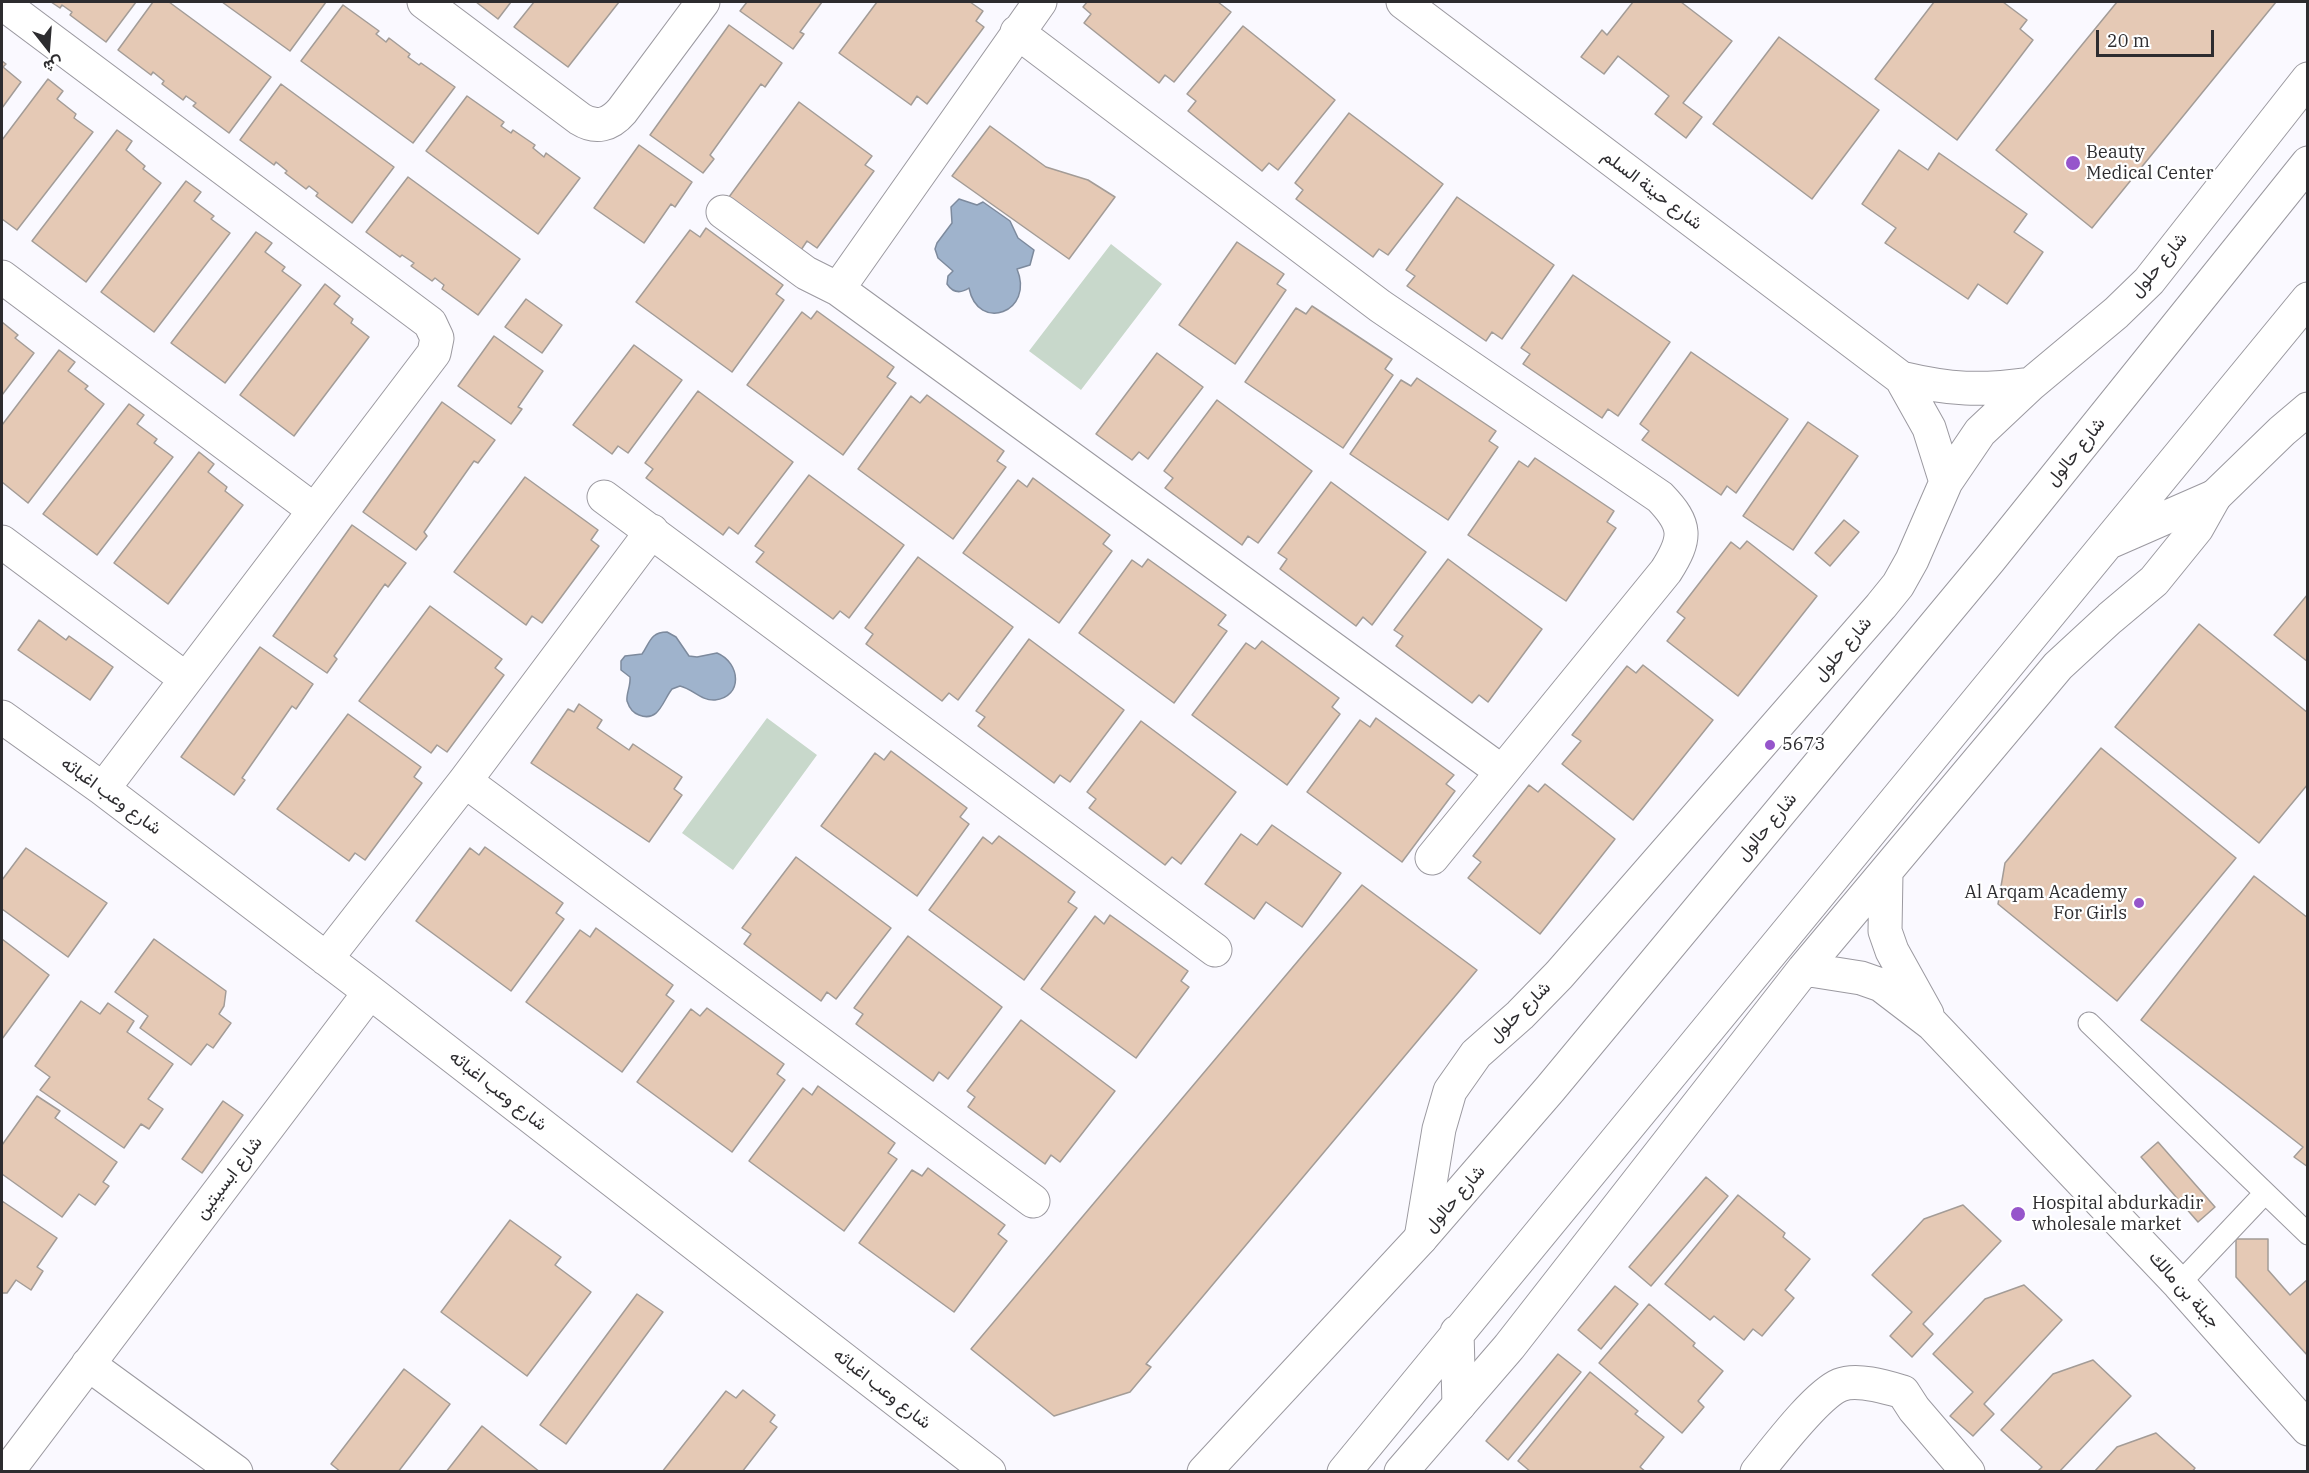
<!DOCTYPE html>
<html>
<head>
<meta charset="utf-8">
<style>
  body { margin:0 }
  #map { position:relative; width:2309px; height:1473px; overflow:hidden; background:#faf9ff; font-family:"IBM Plex Serif",Vazirmatn,serif }
  canvas { display:block }
  .frame { position:absolute; inset:0; border:3px solid #2d2c2f; pointer-events:none }
  .north { position:absolute; left:18px; top:18px; width:60px; height:60px; -webkit-text-stroke:4px #fff; paint-order:stroke; rotate:163deg; font-size:16px; font-weight:700; line-height:24px; text-align:center; color:#2d2c2f }
  .north::after { content:''; display:block; margin:auto; width:21px; height:27px; background:#2d2c2f; clip-path:polygon(50% 0,100% 100%,50% 72%,0 100%) }
  .scale { position:absolute; left:2096px; top:30px; width:118px; height:27px; box-sizing:border-box; border:3px solid #2d2c2f; border-top:0; padding-left:8px; font-size:18px; line-height:21px; white-space:nowrap; color:#2d2c2f; -webkit-text-stroke:4px #fff; paint-order:stroke }
</style>
</head>
<body>
<div id="map">
<canvas width="2309" height="1473"></canvas>
<div class="frame"></div>
<div class="north">ش</div>
<div class="scale">20 m</div>
</div>
<script>
const ctx = document.querySelector('canvas').getContext('2d');
ctx.lineJoin = 'round';
function fill(path, color) {
  ctx.fillStyle = color;
  ctx.fill(path, 'evenodd');
}
function stroke(path, color, width, dash) {
  ctx.strokeStyle = color;
  ctx.lineWidth = width;
  ctx.lineCap = dash ? 'butt' : 'round';
  ctx.setLineDash(dash || []);
  ctx.stroke(path);
}
function label(font, color, halo, rows, align = 'center') {
  ctx.font = font + ' "IBM Plex Serif",Vazirmatn,serif';
  ctx.lineWidth = 4.5;
  ctx.setLineDash([]);
  ctx.textBaseline = 'middle';
  ctx.strokeStyle = halo;
  ctx.fillStyle = color;
  for (const [text, x, y, turn = 0] of rows) {
    ctx.save();
    ctx.translate(x, y);
    ctx.rotate((+turn || 0) * Math.PI / 180);
    ctx.textAlign = isNaN(turn) ? turn : align;
    if (halo) ctx.strokeText(text, 0, 0);
    ctx.fillText(text, 0, 0);
    ctx.restore();
  }
}
fill(new Path2D(`
  M 1111,244 L 1162,284 L 1081,390 L 1029,351 Z
  M 767,718 L 817,755 L 733,870 L 682,833 Z`), '#c8d8cb');
const water = new Path2D(`
  M 959,199 L 977,205 L 983,202 L 1010,221 L 1018,238 L 1034,250 L 1030,265 L 1017,269 C 1035,312 978,333 969,288 C 960,294 953,293 947,284 L 948,276 L 953,271 L 938,258 L 935,249 L 937,243 L 952,223 L 951,207 Z
  M 667,632 L 676,637 L 689,656 L 697,657 L 717,653 C 741,663 743,697 715,700 C 701,701 693,689 680,686 L 672,689 C 663,700 659,723 639,715 C 633,713 629,707 627,701 C 626,693 631,686 630,677 L 621,670 L 621,661 L 625,656 L 642,654 C 650,643 650,632 667,632 Z`);
fill(water, '#9fb3cc');
stroke(water, '#7d8a9d', 1.5);
const building = new Path2D(`
  M 51,2 L 136,2 L 106,42 L 70,15 L 72,12 L 62,5 L 60,8 Z
  M 153,2 L 169,2 L 271,77 L 229,133 L 193,106 L 196,103 L 186,96 L 183,100 L 162,84 L 164,81 L 153,72 L 151,75 L 118,50 Z
  M 222,2 L 326,2 L 290,51 Z
  M 476,2 L 511,2 L 498,19 Z
  M 534,2 L 619,2 L 568,67 L 514,27 Z
  M 747,2 L 822,2 L 800,32 L 804,34 L 793,49 L 740,11 Z
  M 877,2 L 970,2 L 983,11 L 976,21 L 984,27 L 927,104 L 917,96 L 911,105 L 839,53 Z
  M 1087,2 L 1218,2 L 1231,12 L 1174,82 L 1165,75 L 1159,83 L 1084,23 L 1091,14 L 1083,7 Z
  M 1633,2 L 1681,2 L 1732,41 L 1683,103 L 1702,117 L 1686,138 L 1655,114 L 1669,96 L 1618,56 L 1604,74 L 1581,57 L 1602,30 L 1607,35 Z
  M 1934,2 L 2003,2 L 2027,20 L 2020,29 L 2033,40 L 1957,140 L 1875,79 Z
  M 2117,2 L 2276,2 L 2092,228 L 1996,150 Z
  M 343,5 L 379,31 L 376,34 L 386,42 L 389,38 L 410,54 L 408,57 L 419,65 L 421,63 L 455,87 L 413,143 L 301,61 Z
  M 729,25 L 782,63 L 765,87 L 761,84 L 710,155 L 714,159 L 703,173 L 650,135 Z
  M 1243,26 L 1335,100 L 1278,170 L 1269,163 L 1262,171 L 1188,111 L 1196,101 L 1187,94 Z
  M 1779,37 L 1879,110 L 1812,199 L 1713,124 Z
  M 2,61 L 6,64 L 3,67 L 21,82 L 2,108 Z
  M 48,79 L 63,91 L 57,99 L 76,114 L 74,118 L 93,132 L 17,230 L 2,219 L 2,140 Z
  M 281,84 L 394,167 L 352,223 L 316,196 L 318,193 L 309,186 L 306,189 L 285,173 L 287,171 L 276,162 L 274,165 L 240,140 Z
  M 467,96 L 504,122 L 501,126 L 511,133 L 513,130 L 535,145 L 533,148 L 544,157 L 546,153 L 580,178 L 538,234 L 426,151 Z
  M 799,102 L 872,156 L 865,165 L 874,171 L 817,248 L 807,241 L 801,250 L 729,197 Z
  M 1349,113 L 1443,184 L 1388,255 L 1379,249 L 1373,257 L 1296,199 L 1303,190 L 1295,183 Z
  M 990,126 L 1046,167 L 1088,180 L 1115,197 L 1069,259 L 952,176 Z
  M 117,130 L 132,141 L 126,150 L 145,166 L 143,169 L 161,183 L 86,282 L 32,241 Z
  M 639,145 L 692,182 L 675,207 L 671,204 L 644,243 L 594,208 Z
  M 1899,150 L 1928,170 L 1939,153 L 2027,214 L 2014,232 L 2043,252 L 2007,304 L 1978,284 L 1968,299 L 1885,243 L 1896,228 L 1862,204 Z
  M 408,177 L 520,259 L 478,315 L 442,289 L 444,285 L 435,278 L 432,281 L 411,266 L 414,263 L 402,255 L 400,257 L 366,232 Z
  M 186,181 L 201,192 L 194,201 L 214,216 L 211,219 L 230,233 L 154,332 L 101,292 Z
  M 1457,197 L 1554,265 L 1502,339 L 1492,332 L 1486,341 L 1407,286 L 1415,276 L 1406,270 Z
  M 706,228 L 783,285 L 776,294 L 784,300 L 732,372 L 636,302 L 690,230 L 700,237 Z
  M 256,232 L 272,243 L 265,252 L 285,267 L 282,271 L 301,285 L 225,383 L 171,343 Z
  M 1237,242 L 1284,274 L 1277,284 L 1286,290 L 1235,364 L 1179,325 Z
  M 1573,275 L 1670,342 L 1618,416 L 1608,409 L 1602,418 L 1523,364 L 1530,354 L 1521,348 Z
  M 325,284 L 340,296 L 334,304 L 353,319 L 351,323 L 369,337 L 294,436 L 240,395 Z
  M 526,299 L 562,325 L 542,353 L 505,327 Z
  M 1312,306 L 1392,359 L 1385,369 L 1393,375 L 1343,448 L 1245,382 L 1296,308 L 1306,314 Z
  M 817,311 L 894,367 L 887,377 L 896,383 L 843,455 L 747,385 L 802,312 L 811,319 Z
  M 2,322 L 18,335 L 15,338 L 34,353 L 2,395 Z
  M 494,336 L 543,371 L 518,407 L 522,409 L 511,424 L 458,386 Z
  M 634,345 L 682,380 L 628,453 L 618,446 L 612,454 L 573,425 Z
  M 59,350 L 75,362 L 68,371 L 88,386 L 85,389 L 104,404 L 28,503 L 2,482 L 2,425 Z
  M 1691,352 L 1788,419 L 1736,493 L 1727,486 L 1721,495 L 1642,440 L 1649,431 L 1640,424 Z
  M 1157,353 L 1203,387 L 1148,459 L 1139,452 L 1132,460 L 1096,434 Z
  M 1417,378 L 1496,431 L 1489,441 L 1498,447 L 1448,520 L 1350,454 L 1401,380 L 1411,386 Z
  M 698,391 L 793,462 L 738,534 L 729,527 L 723,535 L 646,478 L 653,469 L 645,463 Z
  M 927,395 L 1004,451 L 997,461 L 1006,467 L 953,539 L 858,469 L 911,396 L 920,403 Z
  M 1217,400 L 1312,471 L 1258,543 L 1248,536 L 1242,545 L 1165,488 L 1173,478 L 1164,471 Z
  M 442,402 L 495,440 L 478,463 L 474,461 L 424,532 L 427,536 L 416,550 L 363,512 Z
  M 129,404 L 144,415 L 137,424 L 157,439 L 154,443 L 173,457 L 97,555 L 43,514 Z
  M 1808,422 L 1858,456 L 1793,550 L 1743,516 Z
  M 199,452 L 214,464 L 208,472 L 227,487 L 225,491 L 243,505 L 168,604 L 114,563 Z
  M 1535,458 L 1614,511 L 1607,522 L 1616,528 L 1566,601 L 1468,535 L 1519,461 L 1528,467 Z
  M 809,475 L 904,545 L 849,618 L 840,611 L 833,619 L 756,562 L 764,552 L 755,546 Z
  M 525,477 L 598,530 L 591,540 L 599,546 L 542,623 L 532,616 L 526,625 L 454,572 Z
  M 1033,478 L 1110,535 L 1103,544 L 1112,551 L 1059,623 L 963,553 L 1018,480 L 1027,487 Z
  M 1331,482 L 1426,552 L 1372,625 L 1363,617 L 1356,626 L 1280,569 L 1287,559 L 1278,553 Z
  M 1844,520 L 1859,532 L 1830,566 L 1815,553 Z
  M 352,525 L 406,563 L 388,587 L 385,584 L 334,656 L 337,659 L 327,673 L 273,636 Z
  M 1747,541 L 1817,596 L 1738,696 L 1667,641 L 1685,618 L 1677,612 L 1731,542 L 1740,549 Z
  M 918,557 L 1013,627 L 958,700 L 949,693 L 942,701 L 866,644 L 873,634 L 865,628 Z
  M 1148,559 L 1226,615 L 1218,625 L 1227,631 L 1174,703 L 1079,633 L 1132,560 L 1142,567 Z
  M 1448,559 L 1542,629 L 1488,702 L 1479,695 L 1472,703 L 1396,646 L 1403,636 L 1394,630 Z
  M 2308,594 L 2308,662 L 2274,635 Z
  M 430,606 L 502,659 L 495,668 L 504,675 L 447,752 L 437,745 L 431,753 L 359,701 Z
  M 39,620 L 66,640 L 69,636 L 113,667 L 90,700 L 18,650 Z
  M 2199,624 L 2308,713 L 2308,784 L 2259,843 L 2115,727 Z
  M 1029,639 L 1124,710 L 1070,782 L 1060,775 L 1054,783 L 978,726 L 985,717 L 976,711 Z
  M 1262,641 L 1339,698 L 1332,707 L 1340,714 L 1287,785 L 1192,715 L 1246,643 L 1255,649 Z
  M 260,647 L 313,684 L 296,709 L 292,706 L 242,778 L 245,780 L 234,795 L 181,757 Z
  M 1643,665 L 1713,720 L 1633,820 L 1562,764 L 1581,741 L 1572,735 L 1627,666 L 1636,673 Z
  M 579,704 L 602,720 L 597,728 L 629,750 L 633,744 L 682,777 L 674,789 L 682,795 L 649,842 L 531,763 L 568,709 L 574,712 Z
  M 348,714 L 421,767 L 414,777 L 422,783 L 365,860 L 355,853 L 349,861 L 277,809 Z
  M 1376,718 L 1454,775 L 1446,784 L 1455,791 L 1402,862 L 1307,792 L 1360,720 L 1370,727 Z
  M 1141,721 L 1236,792 L 1181,864 L 1172,857 L 1165,865 L 1089,808 L 1096,799 L 1087,792 Z
  M 2101,748 L 2236,858 L 2117,1001 L 1998,904 L 2005,863 Z
  M 891,751 L 967,808 L 960,817 L 969,824 L 917,896 L 821,826 L 875,753 L 884,760 Z
  M 1545,784 L 1615,839 L 1540,934 L 1468,878 L 1481,862 L 1473,856 L 1529,785 L 1538,792 Z
  M 1272,825 L 1341,873 L 1302,927 L 1266,902 L 1254,919 L 1205,884 L 1241,834 L 1257,845 Z
  M 999,836 L 1075,892 L 1068,902 L 1077,908 L 1024,980 L 929,910 L 983,837 L 992,844 Z
  M 485,847 L 563,903 L 556,913 L 564,919 L 511,991 L 416,921 L 470,848 L 479,855 Z
  M 26,848 L 107,903 L 68,957 L 2,909 L 2,880 Z
  M 796,857 L 891,928 L 836,999 L 827,992 L 821,1001 L 744,944 L 751,934 L 742,928 Z
  M 2254,876 L 2308,918 L 2308,1167 L 2294,1157 L 2303,1147 L 2141,1020 Z
  M 1362,885 L 1477,970 L 1146,1364 L 1151,1367 L 1130,1392 L 1054,1416 L 971,1349 Z
  M 1110,915 L 1188,971 L 1181,981 L 1189,987 L 1136,1058 L 1041,989 L 1095,916 L 1104,924 Z
  M 596,928 L 673,985 L 666,995 L 674,1001 L 622,1072 L 526,1002 L 580,930 L 590,937 Z
  M 908,936 L 1002,1007 L 948,1079 L 939,1072 L 933,1081 L 856,1024 L 863,1014 L 854,1008 Z
  M 2,939 L 49,975 L 2,1039 Z
  M 154,939 L 226,991 L 224,1006 L 219,1014 L 231,1023 L 213,1048 L 207,1044 L 191,1065 L 140,1028 L 148,1016 L 115,992 Z
  M 81,1001 L 100,1014 L 108,1003 L 134,1021 L 127,1032 L 173,1064 L 148,1099 L 163,1109 L 149,1129 L 141,1124 L 124,1148 L 40,1090 L 50,1077 L 35,1066 Z
  M 707,1008 L 784,1064 L 777,1074 L 785,1080 L 732,1152 L 637,1082 L 691,1009 L 700,1016 Z
  M 1021,1020 L 1115,1091 L 1060,1162 L 1051,1155 L 1045,1164 L 968,1107 L 975,1097 L 967,1091 Z
  M 818,1086 L 895,1143 L 888,1153 L 897,1159 L 844,1231 L 749,1161 L 803,1088 L 812,1095 Z
  M 37,1096 L 60,1111 L 55,1118 L 117,1162 L 103,1182 L 109,1186 L 95,1205 L 79,1194 L 62,1217 L 2,1174 L 2,1145 Z
  M 223,1101 L 243,1115 L 202,1173 L 182,1159 Z
  M 2158,1142 L 2215,1207 L 2198,1222 L 2141,1157 Z
  M 928,1168 L 1005,1225 L 998,1234 L 1007,1241 L 954,1312 L 859,1243 L 912,1170 L 922,1176 Z
  M 1706,1177 L 1728,1196 L 1651,1286 L 1629,1267 Z
  M 1738,1195 L 1785,1233 L 1783,1237 L 1810,1259 L 1785,1290 L 1794,1298 L 1762,1336 L 1753,1329 L 1744,1340 L 1714,1316 L 1710,1320 L 1665,1284 Z
  M 2,1201 L 57,1238 L 37,1267 L 43,1271 L 31,1290 L 16,1280 L 7,1293 L 2,1293 Z
  M 1963,1205 L 2001,1241 L 1923,1324 L 1933,1334 L 1912,1357 L 1890,1336 L 1912,1312 L 1872,1275 L 1924,1219 Z
  M 510,1220 L 561,1257 L 555,1265 L 591,1292 L 527,1376 L 441,1312 Z
  M 2236,1239 L 2268,1239 L 2268,1270 L 2290,1295 L 2308,1279 L 2308,1356 L 2236,1277 Z
  M 2024,1285 L 2062,1320 L 1984,1404 L 1994,1414 L 1973,1436 L 1950,1416 L 1973,1392 L 1933,1354 L 1985,1299 Z
  M 1615,1286 L 1638,1304 L 1601,1349 L 1578,1330 Z
  M 637,1294 L 663,1312 L 566,1444 L 540,1425 Z
  M 1649,1304 L 1695,1343 L 1693,1346 L 1723,1371 L 1698,1401 L 1704,1407 L 1682,1433 L 1599,1363 Z
  M 1558,1354 L 1581,1372 L 1508,1460 L 1486,1441 Z
  M 2093,1360 L 2131,1396 L 2059,1472 L 2037,1472 L 2042,1467 L 2001,1430 L 2053,1374 Z
  M 404,1369 L 450,1404 L 398,1472 L 341,1472 L 331,1464 Z
  M 1590,1372 L 1638,1411 L 1635,1414 L 1664,1437 L 1640,1467 L 1646,1472 L 1531,1472 L 1518,1461 Z
  M 743,1390 L 775,1415 L 770,1422 L 777,1427 L 742,1472 L 662,1472 L 726,1391 L 736,1398 Z
  M 482,1426 L 540,1472 L 446,1472 Z
  M 2156,1433 L 2195,1468 L 2192,1472 L 2094,1472 L 2117,1447 Z`);
fill(building, '#e5c9b5');
stroke(building, '#a39c97', 1.5);
const service = new Path2D(`
  M 2089,1023 L 2308,1234
  M 2179,1284 L 2265,1193`);
const minor = new Path2D(`
  M 424,2 L 580,119 C 596,129 610,125 622,111 L 703,2
  M 1403,2 L 1901,378 L 1929,428 L 1946,482
  M 2,3 L 430,323 L 437,338 L 434,353 L 103,789
  M 1017,32 L 1380,306 L 1660,497 C 1687,525 1687,538 1666,571 L 1432,858
  M 723,212 L 806,273 L 838,289 L 1501,771
  M 2,277 L 314,510
  M 838,289 L 1040,2
  M 1901,378 C 1951,390 1980,391 2031,384
  M 604,497 L 1215,950
  M 2,542 L 186,679
  M 2,717 L 103,789 L 370,992 L 989,1472
  M 465,781 L 1033,1201
  M 1886,873 L 1885,931 L 1892,951 L 1927,1014
  M 326,959 L 465,781 L 652,531
  M 1804,969 L 1861,978 L 1881,985 L 1932,1024 L 2179,1284 L 2308,1429
  M 1421,1238 L 1439,1129 L 1450,1091 L 1476,1054 L 1520,1015 L 1559,975 L 1881,606 L 1898,585 L 1912,560 L 1946,482 L 1980,432 L 2031,384 L 2116,313 L 2149,281 L 2308,79
  M 88,1364 L 236,1472
  M 7,1472 L 370,992
  M 1401,1472 L 1509,1347 L 1804,969 L 2058,666 L 2110,618 L 2154,581 L 2197,528 L 2215,496 L 2282,431 L 2308,409
  M 1757,1472 C 1775,1450 1816,1395 1840,1385 C 1857,1378 1886,1387 1903,1392 L 1914,1409 L 1968,1472`);
const secondary = new Path2D(`
  M 2112,541 L 2215,496
  M 1457,1332 L 1459,1405
  M 1204,1472 L 1421,1238 L 1550,1089 L 1990,559 L 2308,163
  M 1344,1472 L 2308,299`);
stroke(service, '#9b99a0', 23);
stroke(minor, '#9b99a0', 35);
stroke(secondary, '#9b99a0', 35);
stroke(service, '#fff', 21);
stroke(minor, '#fff', 33);
stroke(secondary, '#fff', 33);
for (const [x, y, r, color] of [
  [2073,163,8,"#9655cb"],
  [1770,745,6,"#9655cb"],
  [2139,903,6,"#9655cb"],
  [2018,1214,8,"#9655cb"]
]) {
  const dot = new Path2D();
  dot.arc(x, y, r, 0, 2 * Math.PI);
  ctx.fillStyle = color;
  ctx.fill(dot);
  stroke(dot, '#fff', 2);
}
label('18px', '#2d2c2f', '#fff', [
  ["Beauty",2086,153],
  ["Medical Center",2086,174],
  ["5673",1782,745],
  ["Al Arqam Academy",2127,893,"right"],
  ["For Girls",2127,914,"right"],
  ["Hospital abdurkadir",2032,1204],
  ["wholesale market",2032,1225]
], 'left');
label('18px', '#2d2c2f', '#fff', [
  ["شارع حينة السلم",1652,190,37],
  ["شارع حلول",2159,265,-50],
  ["شارع حالول",2076,452,-51],
  ["شارع حلول",1843,649,-49],
  ["شارع وعب اغباثه",111,796,36],
  ["شارع حالول",1767,827,-50],
  ["شارع حلول",1520,1012,-44],
  ["شارع وعب اغباثه",498,1091,38],
  ["شارع ابسيتين",229,1178,-53],
  ["شارع حالول",1455,1199,-49],
  ["جبلة بن مالك",2184,1290,48],
  ["شارع وعب اغباثه",882,1389,38]
]);
</script>
</body>
</html>
